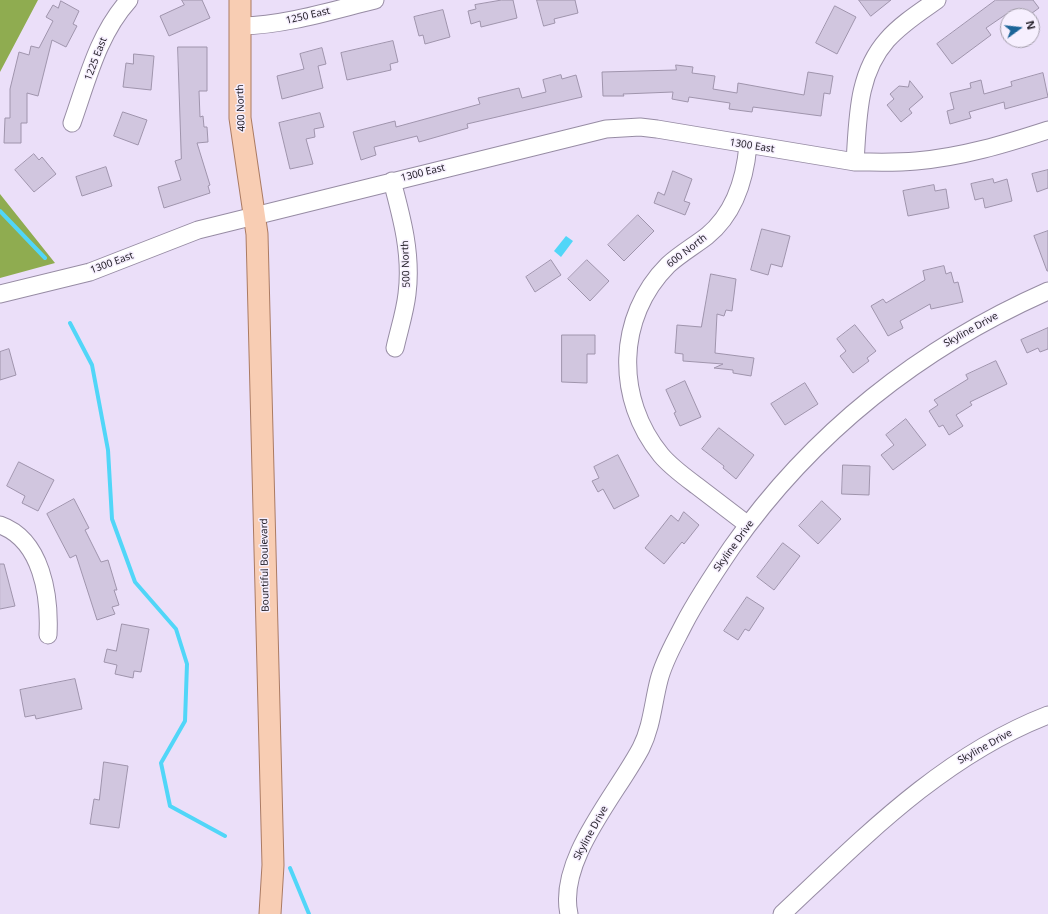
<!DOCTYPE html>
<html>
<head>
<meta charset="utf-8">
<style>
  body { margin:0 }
  #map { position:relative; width:1048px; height:914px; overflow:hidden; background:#ebdff9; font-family:"Noto Sans",sans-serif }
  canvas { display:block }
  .north { position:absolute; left:1000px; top:8px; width:40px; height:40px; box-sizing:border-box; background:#f6effe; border:1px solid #a29da9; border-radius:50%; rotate:75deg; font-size:11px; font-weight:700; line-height:16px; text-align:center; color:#25212a }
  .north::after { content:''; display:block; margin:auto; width:14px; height:18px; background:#1c6598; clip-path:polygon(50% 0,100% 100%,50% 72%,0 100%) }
</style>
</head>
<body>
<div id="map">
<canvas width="1048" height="914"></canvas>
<div class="north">N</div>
</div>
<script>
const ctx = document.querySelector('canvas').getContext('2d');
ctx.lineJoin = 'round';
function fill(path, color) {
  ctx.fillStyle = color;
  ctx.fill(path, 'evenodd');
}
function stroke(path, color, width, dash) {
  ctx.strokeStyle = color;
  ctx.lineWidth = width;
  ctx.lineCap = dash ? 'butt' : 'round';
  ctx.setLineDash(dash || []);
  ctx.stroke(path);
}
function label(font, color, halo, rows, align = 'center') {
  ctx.font = font + ' "Noto Sans",sans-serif';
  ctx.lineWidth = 3;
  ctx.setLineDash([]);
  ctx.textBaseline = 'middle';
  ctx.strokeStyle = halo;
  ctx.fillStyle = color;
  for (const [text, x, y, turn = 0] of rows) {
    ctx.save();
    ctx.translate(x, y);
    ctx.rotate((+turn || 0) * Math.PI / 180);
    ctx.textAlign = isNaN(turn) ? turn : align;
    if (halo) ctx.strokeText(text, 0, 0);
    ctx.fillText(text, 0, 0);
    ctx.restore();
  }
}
fill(new Path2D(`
  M 0,0 L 38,0 L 0,72 Z
  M 0,194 L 55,263 L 0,278 Z`), '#8fac50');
fill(new Path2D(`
  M 566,236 L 573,241 L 561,257 L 554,251 Z`), '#51d6f8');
stroke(new Path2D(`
  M 0,211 L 45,258
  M 70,323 L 92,365 L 108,450 L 112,519 L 135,582 L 176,629 L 187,664 L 185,721 L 161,763 L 170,806 L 225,836
  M 290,868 L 309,914`), '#51d6f8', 4);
const building = new Path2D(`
  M 182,0 L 202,0 L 210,18 L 169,36 L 160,16 L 184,5 Z
  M 502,0 L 513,0 L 517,18 L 481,27 L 480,21 L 471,24 L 468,11 L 476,9 L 475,5 Z
  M 537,0 L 575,0 L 578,13 L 554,19 L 555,23 L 544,26 Z
  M 859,0 L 891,0 L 871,16 Z
  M 996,0 L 1033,0 L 1039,8 L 1028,16 L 1005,15 L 986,28 L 991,35 L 952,64 L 937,44 Z
  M 61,1 L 79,11 L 73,24 L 77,26 L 66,47 L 52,40 L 38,96 L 27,93 L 27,123 L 21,123 L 21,143 L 4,143 L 5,118 L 10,118 L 10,89 L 19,52 L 29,55 L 31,46 L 39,48 L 53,21 L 46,17 L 53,5 L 58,8 Z
  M 835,6 L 856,17 L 837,54 L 816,43 Z
  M 443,10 L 450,37 L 425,44 L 423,35 L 419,36 L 414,17 Z
  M 393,41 L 398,62 L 390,64 L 391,70 L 347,80 L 341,53 Z
  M 178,47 L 207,47 L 207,91 L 199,91 L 200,117 L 203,116 L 204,127 L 207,127 L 208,142 L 197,143 L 210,185 L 208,186 L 210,193 L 164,208 L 158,187 L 181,180 L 175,161 L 181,159 Z
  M 322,48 L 326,64 L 318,66 L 323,88 L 282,99 L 277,76 L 304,69 L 300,54 Z
  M 134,54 L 154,56 L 151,90 L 123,87 L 126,63 L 133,64 Z
  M 676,65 L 693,67 L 692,73 L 715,76 L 713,89 L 737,93 L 738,83 L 804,95 L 808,72 L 833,76 L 830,94 L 824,93 L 821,116 L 753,107 L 752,112 L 729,109 L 730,103 L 689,97 L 688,102 L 672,99 L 673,92 L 623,94 L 624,96 L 603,96 L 602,72 L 676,70 Z
  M 1043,73 L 1048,97 L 1005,109 L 1004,102 L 969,112 L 971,118 L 950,124 L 947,111 L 954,109 L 950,93 L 971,88 L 970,83 L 981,80 L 984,94 L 1012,86 L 1011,82 Z
  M 561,75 L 562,79 L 576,75 L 582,97 L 467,124 L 468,128 L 419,142 L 417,136 L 374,147 L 376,155 L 361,160 L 353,132 L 395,121 L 396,127 L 480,104 L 478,98 L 519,88 L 522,98 L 546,92 L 543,80 Z
  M 910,81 L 923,97 L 909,109 L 912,113 L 901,122 L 887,105 L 894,99 L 890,94 L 899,86 L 908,87 Z
  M 123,112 L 147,120 L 138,145 L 114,136 Z
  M 320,113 L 324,127 L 314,129 L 315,137 L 306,139 L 313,164 L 290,169 L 279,123 Z
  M 34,154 L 39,160 L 42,157 L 56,174 L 34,192 L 15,170 Z
  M 106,167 L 112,186 L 82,196 L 76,177 Z
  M 1048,170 L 1048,188 L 1037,192 L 1032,174 Z
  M 673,171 L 692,179 L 684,201 L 690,203 L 685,215 L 654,203 L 658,192 L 664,195 Z
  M 993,179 L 994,183 L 1007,179 L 1012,201 L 985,208 L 983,198 L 975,200 L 971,184 Z
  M 934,185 L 935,191 L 946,189 L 949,208 L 908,216 L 903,191 Z
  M 638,215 L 654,231 L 624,261 L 608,245 Z
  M 762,229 L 790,236 L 782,267 L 771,264 L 768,275 L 751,270 Z
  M 1048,231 L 1048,271 L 1047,271 L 1034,236 Z
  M 551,260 L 561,275 L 535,292 L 526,277 Z
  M 587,260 L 609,281 L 590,301 L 568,279 Z
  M 944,266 L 946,274 L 951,272 L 954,283 L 958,282 L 963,302 L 931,309 L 930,304 L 900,321 L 903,328 L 888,336 L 871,306 L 883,299 L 886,303 L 925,280 L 923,271 Z
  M 711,274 L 736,279 L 732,311 L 726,310 L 724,316 L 717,314 L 715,353 L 754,358 L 751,376 L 733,373 L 733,370 L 714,368 L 723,364 L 683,361 L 683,354 L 675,353 L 677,325 L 701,327 Z
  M 855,325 L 876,351 L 867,358 L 869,361 L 853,373 L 840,356 L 846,351 L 837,339 Z
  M 1048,328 L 1048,349 L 1040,352 L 1038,348 L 1027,353 L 1021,340 Z
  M 562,335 L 595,335 L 595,354 L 587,354 L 587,383 L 562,382 Z
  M 9,349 L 16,375 L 0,380 L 0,352 Z
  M 996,361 L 1007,384 L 970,402 L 972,405 L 956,415 L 963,426 L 949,435 L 943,425 L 939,427 L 929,411 L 938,405 L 934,400 L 968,379 L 966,375 Z
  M 685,381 L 701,417 L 680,426 L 674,413 L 676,412 L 666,390 Z
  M 805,383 L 818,404 L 785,425 L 771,404 Z
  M 906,419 L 926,445 L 893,470 L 881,455 L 894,445 L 886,435 Z
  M 719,428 L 754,455 L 736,479 L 723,468 L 724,466 L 702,449 Z
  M 618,455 L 639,496 L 614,509 L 603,489 L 598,492 L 592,481 L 599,478 L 594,467 Z
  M 19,462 L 54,480 L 38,511 L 22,503 L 25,496 L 7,486 Z
  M 843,465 L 870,466 L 869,495 L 842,494 Z
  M 74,499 L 89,528 L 85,530 L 101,562 L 108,560 L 117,590 L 114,590 L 119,605 L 112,607 L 115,614 L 97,620 L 76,555 L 70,558 L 47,514 Z
  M 822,501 L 841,519 L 818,544 L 799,526 Z
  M 684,512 L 699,525 L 684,544 L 682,542 L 664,564 L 645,548 L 671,515 L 678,521 Z
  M 783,543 L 800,556 L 774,590 L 757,577 Z
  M 0,564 L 4,564 L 15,606 L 0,609 Z
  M 747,597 L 764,608 L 749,631 L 745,629 L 738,640 L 724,631 Z
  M 122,624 L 149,629 L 141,672 L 134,671 L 133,678 L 115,674 L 117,665 L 104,662 L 107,649 L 116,651 Z
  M 75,679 L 82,709 L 36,719 L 35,715 L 25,717 L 20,690 Z
  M 104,762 L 128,766 L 119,828 L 90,824 L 94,799 L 99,800 Z`);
fill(building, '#d1c6df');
stroke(building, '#9f94ac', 1);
const minor = new Path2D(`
  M 241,26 C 286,25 330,11 375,0
  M 72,123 C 87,81 98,34 129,0
  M 855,162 C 858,119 857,74 887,40 C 901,24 920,12 937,0
  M 392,181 C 402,218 412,255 407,294 C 405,312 399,330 395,348
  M 0,294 L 90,272 L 198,230 L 606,129 L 640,127 L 657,129 L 855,162 C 875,162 896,163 916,161 C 962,157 1005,144 1048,130
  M 0,525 C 42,540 50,596 48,635
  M 748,525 C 731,512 714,499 697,486 C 685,477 671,467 661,455 C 615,399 616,317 668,265 C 680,254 694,246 707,236 C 735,213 745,180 748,145
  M 569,914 C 557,860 617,794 641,748 C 652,726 653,703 659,680 C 664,660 675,642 684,624 C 698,597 715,572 732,547 C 812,433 921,347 1048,291
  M 782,914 C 863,838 942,756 1048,715`);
const major = new Path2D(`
  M 240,0 L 240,118 L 257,234 L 273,865 L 270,914`);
stroke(minor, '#978ca4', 19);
stroke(major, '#ab7b63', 23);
stroke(minor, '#fff', 17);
stroke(major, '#f8cdb3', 21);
label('10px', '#25212a', '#f6effe', [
  ["1250 East",308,16,-13],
  ["1225 East",96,59,-69],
  ["400 North",241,108,-92],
  ["1300 East",752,146,9],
  ["1300 East",423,173,-14],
  ["600 North",687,251,-38],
  ["1300 East",112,263,-20],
  ["500 North",406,264,-92],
  ["Skyline Drive",971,330,-29],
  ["Skyline Drive",734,546,-54],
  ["Bountiful Boulevard",265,565,-91],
  ["Skyline Drive",985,747,-29],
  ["Skyline Drive",591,833,-61]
]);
</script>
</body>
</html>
